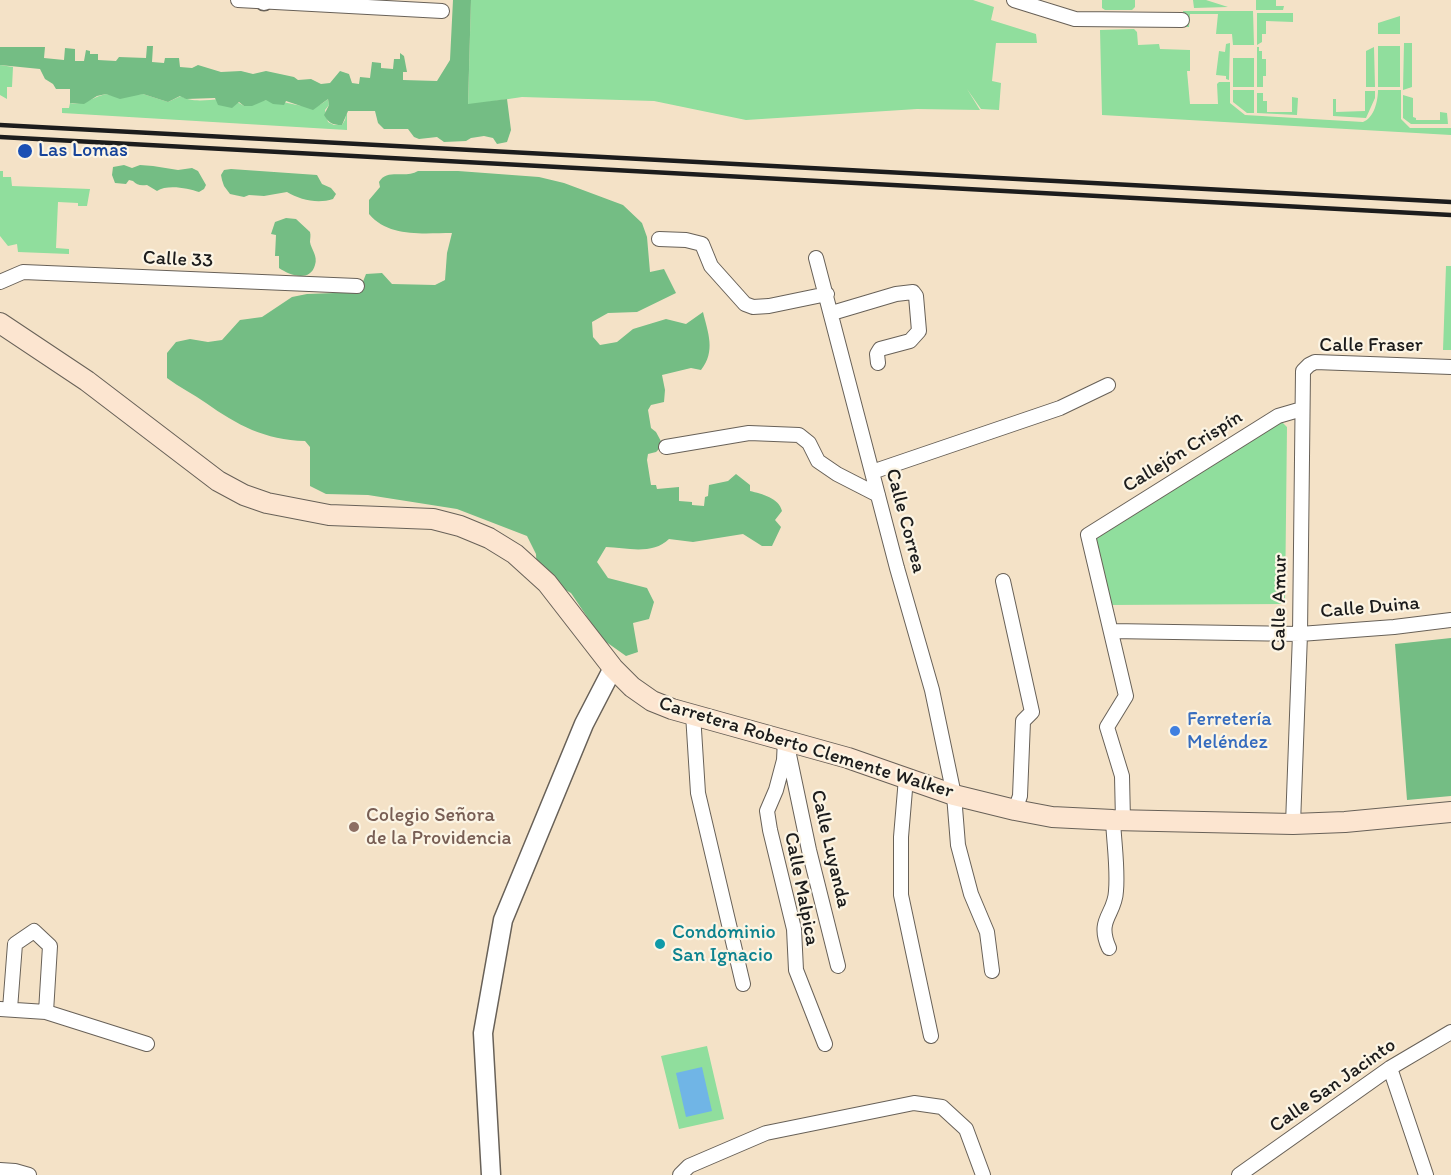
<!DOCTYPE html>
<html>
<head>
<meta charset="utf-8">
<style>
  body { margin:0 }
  canvas { display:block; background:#f4e2c7 }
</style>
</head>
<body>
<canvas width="1451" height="1175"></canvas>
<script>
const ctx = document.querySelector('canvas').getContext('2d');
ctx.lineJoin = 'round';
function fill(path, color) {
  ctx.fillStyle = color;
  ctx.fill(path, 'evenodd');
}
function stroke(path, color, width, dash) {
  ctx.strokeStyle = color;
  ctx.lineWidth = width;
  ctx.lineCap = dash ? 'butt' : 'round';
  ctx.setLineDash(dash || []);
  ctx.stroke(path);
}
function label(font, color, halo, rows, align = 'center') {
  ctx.font = font + ' Itim,sans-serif';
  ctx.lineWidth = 4.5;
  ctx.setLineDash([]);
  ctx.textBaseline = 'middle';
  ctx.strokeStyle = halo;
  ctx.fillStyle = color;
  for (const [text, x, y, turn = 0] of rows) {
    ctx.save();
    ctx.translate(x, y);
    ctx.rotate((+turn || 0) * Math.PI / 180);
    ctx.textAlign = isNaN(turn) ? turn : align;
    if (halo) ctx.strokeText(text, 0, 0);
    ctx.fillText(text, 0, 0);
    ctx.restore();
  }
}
fill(new Path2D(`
  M 471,0 L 973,0 L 994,7 L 991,20 L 1036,34 L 1037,43 L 996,43 L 992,81 L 1001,83 L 999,110 L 981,109 L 967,89 L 980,110 L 917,109 L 746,120 L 654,101 L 522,97 L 468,105 Z
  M 1102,0 L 1135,0 L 1135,7 L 1132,10 L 1105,10 L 1102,8 Z
  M 1193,0 L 1206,0 L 1228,7 L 1194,8 Z
  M 1256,0 L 1276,0 L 1276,6 L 1284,6 L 1283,10 L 1256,10 Z
  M 1183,11 L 1253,11 L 1254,45 L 1233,45 L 1232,34 L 1216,34 L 1218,14 L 1190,14 L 1189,27 L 1184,27 Z
  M 1257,13 L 1293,13 L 1293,22 L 1266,21 L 1266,34 L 1262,34 L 1262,42 L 1257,45 Z
  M 1400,16 L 1400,34 L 1378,34 L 1378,23 Z
  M 1134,29 L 1137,32 L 1138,45 L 1159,44 L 1160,49 L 1190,50 L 1190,71 L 1187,71 L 1190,104 L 1218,104 L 1217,84 L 1219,82 L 1230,82 L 1230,103 L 1245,115 L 1363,122 C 1374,118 1378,101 1378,90 L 1401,90 L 1401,119 L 1410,128 L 1451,128 L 1451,135 L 1102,115 L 1100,30 Z
  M 1230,43 L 1229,80 L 1226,79 L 1226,76 L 1216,75 L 1219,51 L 1225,52 L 1226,44 Z
  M 1404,43 L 1412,43 L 1412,87 L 1403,90 Z
  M 1378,46 L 1400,46 L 1400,87 L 1378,87 Z
  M 1257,47 L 1259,47 L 1259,51 L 1262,51 L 1262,59 L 1266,59 L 1266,76 L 1263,76 L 1263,87 L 1257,87 Z
  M 1374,47 L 1375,87 L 1366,87 L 1366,51 Z
  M 1233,58 L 1254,58 L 1254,87 L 1233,87 Z
  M 0,65 L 13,67 L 12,87 L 7,87 L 7,99 L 0,95 Z
  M 1233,90 L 1254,90 L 1254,113 L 1247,113 L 1233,102 Z
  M 1365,91 L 1375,91 L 1375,98 L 1366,118 L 1333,116 L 1333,99 L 1336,99 L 1336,112 L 1365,111 Z
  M 1257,93 L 1263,93 L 1263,101 L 1267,101 L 1267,112 L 1292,112 L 1292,97 L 1298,98 L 1297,115 L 1257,113 Z
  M 106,94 L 114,96 L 143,94 L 168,102 L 181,96 C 198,107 225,92 244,106 C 253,105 259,100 267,100 C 282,100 304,109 316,106 C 321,105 324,102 328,99 L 329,105 L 325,110 L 328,122 L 334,125 L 342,125 L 345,120 L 347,111 L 347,130 L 62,113 L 62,108 L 69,108 L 70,103 C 83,106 93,97 106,94 Z
  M 1403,95 L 1413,98 L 1413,117 L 1416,118 L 1416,120 L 1440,120 L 1440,112 L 1447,113 L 1448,124 L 1411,124 L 1403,118 Z
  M 0,171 L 3,171 L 3,177 L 11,177 L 12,186 L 90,189 L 87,206 L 78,206 L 78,203 L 58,202 L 56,248 L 69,249 L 69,254 L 18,252 L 17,244 L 8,246 L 0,236 Z
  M 1446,266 L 1451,266 L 1451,350 L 1443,350 Z
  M 1277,421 L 1282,422 L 1287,427 L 1285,604 L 1107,605 L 1092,537 Z
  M 707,1046 L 724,1119 L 679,1129 L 661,1056 Z`), '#90de9d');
fill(new Path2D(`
  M 453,0 L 471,0 L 468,104 L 507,99 L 511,130 L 507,142 L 497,144 L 493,138 L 484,136 L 471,138 L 466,141 L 444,142 L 437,137 L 419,139 L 414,137 L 408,129 L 384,129 L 378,123 L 375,111 L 348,111 L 342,125 C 332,125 329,123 324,115 L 329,105 L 328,99 L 313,110 L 286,101 L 284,105 L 273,104 L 266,100 L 252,106 L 244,106 L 239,102 L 232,108 L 218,105 L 215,98 L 186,99 L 180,96 L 168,102 L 143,94 L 120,99 L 106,94 L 97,96 L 84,104 L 70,103 L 70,89 L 56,89 L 53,84 L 45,79 L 40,69 L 0,65 L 0,47 L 45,47 L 44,58 L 64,60 L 65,48 L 75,49 L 75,61 L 84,61 L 86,50 L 90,51 L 90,54 L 98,54 L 98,60 L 116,61 L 119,57 L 146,58 L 147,46 L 153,46 L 152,62 L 164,63 L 165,58 L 179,58 L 180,67 L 192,68 L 198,65 L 221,72 L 241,71 L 253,74 L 266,71 L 294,77 L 298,80 L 311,79 L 321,84 L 330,83 L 340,71 L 349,74 L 352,83 L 359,84 L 360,77 L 370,78 L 372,62 L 381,63 L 381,68 L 393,69 L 394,59 L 400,59 L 400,53 L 404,56 L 407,72 L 403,72 L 403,80 L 437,81 L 450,60 Z
  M 124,165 L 132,168 L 140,165 L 153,166 L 178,170 L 192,168 L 198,171 L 206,185 L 204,189 L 199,192 C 188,188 167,184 157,191 L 147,185 C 140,186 137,185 133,181 L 129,180 L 126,184 L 115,183 L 112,175 L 113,167 Z
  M 231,169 L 317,175 L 322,184 L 331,188 L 336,194 L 333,199 C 318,204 300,200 287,192 L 264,196 L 249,195 L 244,197 L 230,194 L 224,186 L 222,180 L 221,175 L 224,170 Z
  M 418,171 L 458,171 L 539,177 L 564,183 L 623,205 L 642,223 L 647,237 L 650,272 L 664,269 L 676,293 L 637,312 L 608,313 L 592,322 L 593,337 L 600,345 L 617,342 L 633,329 L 666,319 L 686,324 L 703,312 C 708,333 716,351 701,370 L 691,368 L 662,375 L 665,390 L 664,402 L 651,405 L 648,410 L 651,428 L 656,432 L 663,445 L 656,452 L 648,454 L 647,460 L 651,485 L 656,485 L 657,489 L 679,487 L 679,501 L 692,502 L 692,505 L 704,506 L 705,497 L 708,496 L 709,485 L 728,481 L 736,474 L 750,485 L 750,491 C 762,494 779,498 782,511 L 775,520 L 781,527 L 772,546 L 762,546 L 743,534 L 693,542 L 669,539 C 653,555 627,548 606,547 L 597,562 L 608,578 L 647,588 L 654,602 L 649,619 L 633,623 L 638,652 L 626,656 L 602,639 L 571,593 L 537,574 L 536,554 L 527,536 L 457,509 L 368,495 L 326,494 L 310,486 L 310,447 L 305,441 C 265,440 237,425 206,403 C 193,394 179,387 167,378 L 167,353 L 176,342 L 190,339 L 208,342 L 222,340 L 240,320 L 262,317 L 292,297 L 307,294 L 335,293 L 362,284 L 366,274 L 382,273 L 392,284 L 435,285 L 445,280 L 447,253 L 452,233 C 424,233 389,238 369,214 L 369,200 L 380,187 L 379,182 C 387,168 405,179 418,171 Z
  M 286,218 L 296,219 L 310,232 C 311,235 310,239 310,242 C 311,249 318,256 315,265 C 310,283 289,275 279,268 L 279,256 L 275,256 L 276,235 L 271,234 L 275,222 Z
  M 1451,638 L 1451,796 L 1407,800 L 1395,644 Z`), '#74bd84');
fill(new Path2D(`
  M 702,1067 L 712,1111 L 686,1117 L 676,1073 Z`), '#70b5e6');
const minor = new Path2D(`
  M 238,0 L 442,11
  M 1014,0 L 1075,19 L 1182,20
  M 659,239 L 686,240 L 702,244 L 711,266 L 745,304 L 753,307 L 769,306 L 827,294
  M 816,258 L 897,568 L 932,690 L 954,795 L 958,845 L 971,894 L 987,932 L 992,971
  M 0,282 L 23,272 L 357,286
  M 832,313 L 896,294 L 913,292 L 916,296 L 919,331 L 910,341 L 880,349 L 877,354 L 878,363
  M 666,447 L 749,433 L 799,435 L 809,443 L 818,461 L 837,474 L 878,495
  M 872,472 L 1060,408 L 1108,385
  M 1003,581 L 1032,712 L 1023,721 L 1020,796 L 1015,810
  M 1111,631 L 1300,634 L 1394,627 L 1451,620
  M 693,714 L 698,793 L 743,984
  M 785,739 L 784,760 L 776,790 L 767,811 L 770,830 L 794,929 L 796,970 L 825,1044
  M 788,750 L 809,850 L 838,966
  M 906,778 L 901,837 L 901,895 L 931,1036
  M 1123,821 L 1122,776 L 1107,727 L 1126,696 L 1088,535 L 1278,416 L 1302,409
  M 1293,824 L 1300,634 L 1303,371 L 1309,365 L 1315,362 L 1451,367
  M 1109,948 C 1096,919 1115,915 1116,891 C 1118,868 1114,843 1113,820
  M 0,1009 L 46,1012 L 147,1044
  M 10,1009 L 15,944 L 34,931 L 50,946 L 46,1012
  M 1390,1068 L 1426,1175
  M 0,1170 L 15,1171 L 29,1175
  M 680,1175 L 689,1166 L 766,1133 L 914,1103 L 942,1107 L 966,1129 L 983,1175
  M 1239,1175 L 1390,1068 L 1451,1032`);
const tertiary = new Path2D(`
  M 264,1 L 264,0
  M 491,1175 L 483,1033 L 503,920 L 584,724 L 613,668`);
const secondary = new Path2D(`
  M 0,323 L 87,381 L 218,481 L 244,495 L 267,503 L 329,515 L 433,519 L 460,526 L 489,538 L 515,554 L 547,583 L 613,668 L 632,687 L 652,701 L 672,709 L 848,758 L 954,795 L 1015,810 L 1052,817 L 1113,820 L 1293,824 L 1345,822 L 1451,812`);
stroke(minor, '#686158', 16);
stroke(tertiary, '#686158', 21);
stroke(secondary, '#686158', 22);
stroke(minor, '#fff', 14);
stroke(tertiary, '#fff', 18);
stroke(secondary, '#fce5d0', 20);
stroke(new Path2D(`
  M 0,125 L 1451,202
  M 0,137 L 1451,215`), '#1c1c1c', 4.5);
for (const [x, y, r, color] of [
  [25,151,8,"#1a4fb4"],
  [1175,731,6,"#3f7fe0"],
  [354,827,6,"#8d6e63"],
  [660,944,6,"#0f9aa8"]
]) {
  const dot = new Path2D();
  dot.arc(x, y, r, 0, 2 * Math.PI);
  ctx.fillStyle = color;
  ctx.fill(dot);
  stroke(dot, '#fcf5e5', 2);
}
label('20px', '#164399', '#fcf5e5', [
  ["Las Lomas",38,151]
], 'left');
label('20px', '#1c1c1c', '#fcf5e5', [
  ["Calle 33",178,260,3],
  ["Calle Fraser",1371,346],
  ["Callejón Crispín",1183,452,-32],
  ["Calle Correa",905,521,75],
  ["Calle Amur",1280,603,-89],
  ["Calle Duina",1370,608,-5],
  ["Carretera Roberto Clemente Walker",806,748,17],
  ["Calle Luyanda",830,849,77],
  ["Calle Malpica",801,889,79],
  ["Calle San Jacinto",1333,1086,-35]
]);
label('20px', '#366cbe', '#fcf5e5', [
  ["Ferretería",1187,720],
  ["Meléndez",1187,743]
], 'left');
label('20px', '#785e54', '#fcf5e5', [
  ["Colegio Señora",366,816],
  ["de la Providencia",366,839]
], 'left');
label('20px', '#0d838f', '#fcf5e5', [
  ["Condominio",672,933],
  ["San Ignacio",672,956]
], 'left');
</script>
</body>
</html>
